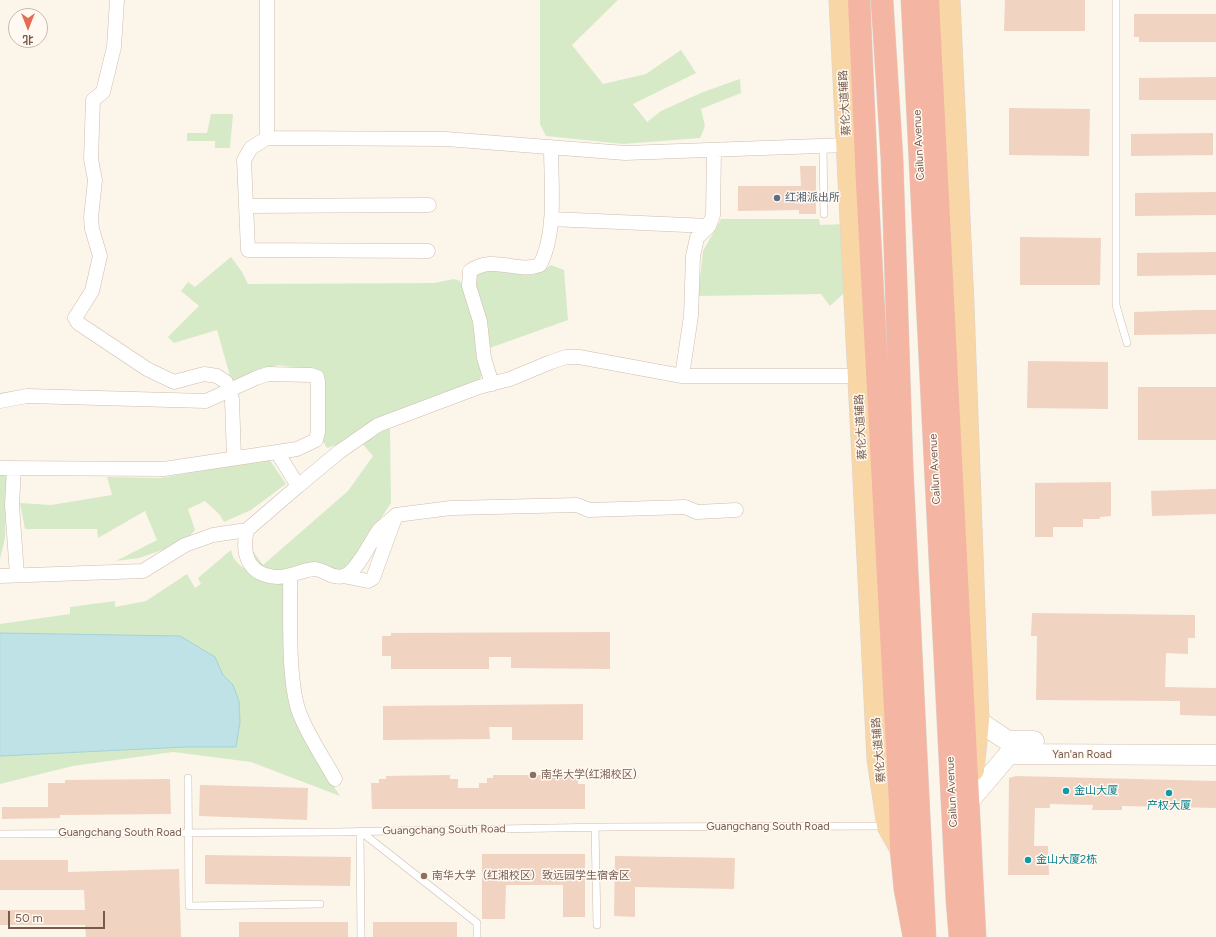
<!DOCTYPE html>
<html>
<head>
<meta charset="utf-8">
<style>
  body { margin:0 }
  #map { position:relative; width:1216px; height:937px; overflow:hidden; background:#fcf5ea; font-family:Figtree,"Noto Sans SC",sans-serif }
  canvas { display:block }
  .north { position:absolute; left:8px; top:8px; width:40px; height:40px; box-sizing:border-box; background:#fff9f1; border:1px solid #c9baaf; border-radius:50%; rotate:180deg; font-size:11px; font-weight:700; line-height:16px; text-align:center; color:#775b4d }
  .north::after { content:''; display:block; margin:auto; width:14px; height:18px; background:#e26e53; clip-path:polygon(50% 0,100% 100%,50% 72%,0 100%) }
  .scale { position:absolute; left:8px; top:911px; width:97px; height:18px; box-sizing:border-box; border:2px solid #775b4d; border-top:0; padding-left:5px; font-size:12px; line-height:14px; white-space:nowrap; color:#775b4d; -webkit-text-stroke:3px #fff9f1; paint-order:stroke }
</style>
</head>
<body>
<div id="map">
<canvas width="1216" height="937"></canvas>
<div class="north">北</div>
<div class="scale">50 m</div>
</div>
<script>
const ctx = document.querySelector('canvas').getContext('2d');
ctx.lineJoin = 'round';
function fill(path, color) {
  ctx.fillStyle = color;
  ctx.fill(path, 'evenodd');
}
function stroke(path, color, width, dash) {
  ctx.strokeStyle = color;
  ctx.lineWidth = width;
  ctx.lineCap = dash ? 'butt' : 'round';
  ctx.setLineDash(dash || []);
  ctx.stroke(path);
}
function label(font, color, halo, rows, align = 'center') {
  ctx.font = font + ' Figtree,"Noto Sans SC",sans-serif';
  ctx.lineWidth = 3;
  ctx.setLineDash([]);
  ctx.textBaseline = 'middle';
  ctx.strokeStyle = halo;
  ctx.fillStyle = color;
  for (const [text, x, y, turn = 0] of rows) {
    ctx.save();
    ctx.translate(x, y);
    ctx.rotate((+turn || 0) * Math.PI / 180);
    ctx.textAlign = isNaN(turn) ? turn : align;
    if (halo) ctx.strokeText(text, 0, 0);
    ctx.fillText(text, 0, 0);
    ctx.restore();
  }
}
fill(new Path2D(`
  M 540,0 L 618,0 L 572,45 L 603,84 L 646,74 L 681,50 L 696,73 L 633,104 L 647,122 L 661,111 L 703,92 L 740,79 L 741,93 L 701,109 L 705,126 L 700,138 L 623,144 L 546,136 L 540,124 Z
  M 211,114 L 233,114 L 230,148 L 215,148 L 215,141 L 187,141 L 187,133 L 207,133 Z
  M 721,219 L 819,219 L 820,225 L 844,224 L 845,288 L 843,294 L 830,306 L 821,294 L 698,296 L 703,251 Z
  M 231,257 L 242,272 L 248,284 L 434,283 L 454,279 L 460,281 L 470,301 L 482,374 L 479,381 L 336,445 L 327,448 L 320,436 L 318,371 L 279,365 L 258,371 L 232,383 L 217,330 L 174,343 L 168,337 L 199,306 L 181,291 L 188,282 L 195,287 Z
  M 551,265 L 564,270 L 568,320 L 487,349 L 475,290 L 476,276 C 489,261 517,275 531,274 C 538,273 546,269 551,265 Z
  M 390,428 L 391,503 L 349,567 L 341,574 L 271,572 L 251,561 L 249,542 L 255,554 L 263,565 L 348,491 L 373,456 L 361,442 Z
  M 269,459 L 286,484 L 251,510 L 224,522 L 220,515 L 205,501 L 188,509 L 195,530 L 183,543 L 139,558 L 116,561 L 157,540 L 145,511 L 98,538 L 97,529 L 25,529 L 20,503 L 51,505 L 112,495 L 107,477 L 160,478 Z
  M 0,475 L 7,476 L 5,538 L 0,559 Z
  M 231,550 C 235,572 265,577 283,583 L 285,586 L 286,654 L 319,763 L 340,796 L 251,762 L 173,752 L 73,766 L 0,784 L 0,624 L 70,614 L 70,607 L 115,601 L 115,607 L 146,601 L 187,574 L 195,588 L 201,584 L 198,578 Z`), '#d7eac8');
const water = new Path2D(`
  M 0,633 L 180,636 L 215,657 L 223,675 L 233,685 L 239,701 L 240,722 L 236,747 L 185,747 L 0,756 Z`);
fill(water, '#bee2e6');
stroke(water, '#a5d2d8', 1);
fill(new Path2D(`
  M 1005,0 L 1085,0 L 1085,31 L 1004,31 Z
  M 1134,14 L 1216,14 L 1216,42 L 1139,42 L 1139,37 L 1134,37 Z
  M 1216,77 L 1216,100 L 1139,100 L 1139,78 Z
  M 1009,108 L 1090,109 L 1089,156 L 1009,155 Z
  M 1213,133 L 1213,155 L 1131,156 L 1131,134 Z
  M 800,166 L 816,166 L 816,214 L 799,214 L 799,210 L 738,211 L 738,186 L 801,186 Z
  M 1216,192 L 1216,215 L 1135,216 L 1135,193 Z
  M 1020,237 L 1101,238 L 1100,285 L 1020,285 Z
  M 1216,252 L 1216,275 L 1137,276 L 1137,253 Z
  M 1197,310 L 1216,310 L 1216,334 L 1134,335 L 1134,312 Z
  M 1028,361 L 1108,362 L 1108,409 L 1027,408 Z
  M 1138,387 L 1216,387 L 1216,440 L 1138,440 Z
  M 1111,482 L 1111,516 L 1100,517 L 1100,519 L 1083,519 L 1083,527 L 1053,527 L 1053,537 L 1035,537 L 1035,483 Z
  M 1216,489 L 1216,514 L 1152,516 L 1151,491 Z
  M 1032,613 L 1195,615 L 1195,638 L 1188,638 L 1188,654 L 1166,653 L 1165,687 L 1216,688 L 1216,716 L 1180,715 L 1180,701 L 1036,700 L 1037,636 L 1031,636 Z
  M 610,632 L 610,669 L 511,668 L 511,657 L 489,657 L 489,669 L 391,669 L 391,656 L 382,656 L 382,636 L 391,636 L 391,633 Z
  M 583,704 L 583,740 L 512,740 L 512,727 L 489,727 L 490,739 L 383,740 L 383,706 Z
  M 450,775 L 450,779 L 458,779 L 458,788 L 479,788 L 479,783 L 487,783 L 487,778 L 493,778 L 493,775 L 570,775 L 570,778 L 578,778 L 578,784 L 585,784 L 585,809 L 372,809 L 371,783 L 379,783 L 379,779 L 386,779 L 386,776 Z
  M 1016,776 L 1216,781 L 1216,808 L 1122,806 L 1122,810 L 1092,810 L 1093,805 L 1050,804 L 1050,808 L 1035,808 L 1034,846 L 1048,846 L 1049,875 L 1008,875 L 1009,778 Z
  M 170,779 L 171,814 L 60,815 L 60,818 L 2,819 L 2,807 L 48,807 L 48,783 L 65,783 L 65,780 Z
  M 200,785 L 308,788 L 307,820 L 199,816 Z
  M 482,854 L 585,854 L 585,917 L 563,917 L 563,885 L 506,885 L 505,919 L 482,919 Z
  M 205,855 L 351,857 L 350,886 L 205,884 Z
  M 615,856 L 735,858 L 734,889 L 635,887 L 635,917 L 614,916 Z
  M 0,860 L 68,860 L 68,872 L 179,869 L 181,937 L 86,937 L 85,925 L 0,925 L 0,910 L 85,910 L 84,890 L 0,890 Z
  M 239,922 L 348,922 L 348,937 L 239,937 Z
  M 373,922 L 457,922 L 457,937 L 373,937 Z`), '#f1d3c2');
const lane = new Path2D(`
  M 1116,0 L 1116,305 L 1127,343
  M 823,146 L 824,214
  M 188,778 L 189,906 L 320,904
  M 595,827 L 597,925
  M 0,834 L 337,832 L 608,827 L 886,826
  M 361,937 L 360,831 L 477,923 L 477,937`);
const street = new Path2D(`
  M 117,0 L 114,47 L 103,92 L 93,100 L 91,159 L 95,180 L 91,218 L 92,229 L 100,256 L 92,291 L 75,318 L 78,323 L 147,369 L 174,382 L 204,374 L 217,376 L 226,382 L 232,399 L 234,458
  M 267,0 L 267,138 L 446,139 L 625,153 L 847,145
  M 267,138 L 251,148 L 244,160 L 248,250 L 428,251
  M 246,206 L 429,205
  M 551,219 L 709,226
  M 682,376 L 691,316 L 693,256 L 697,238 L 709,226 L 713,215 L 714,152
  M 492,384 L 484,358 L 480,321 L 469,286 L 470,271 C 494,254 516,274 540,265 C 557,232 551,184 551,147
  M 0,401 L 27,396 L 206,401 L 256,378 L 268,374 L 311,375 L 317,377 L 318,381 L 318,432 L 316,440 L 297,449 L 164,469 L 0,468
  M 277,452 L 298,486 L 339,452 L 378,425 L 479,387 L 510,379 L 551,362 L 566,357 L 579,357 L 682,376 L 859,376
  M 14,468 L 12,505 L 17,575
  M 247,530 C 241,555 249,576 278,577 C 290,577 302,570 314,569 C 324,569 333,580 344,576 C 358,571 370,542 379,530 C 384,525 390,521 395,516
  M 290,575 C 291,613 287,677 299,712 C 308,736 323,757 335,779
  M 0,576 L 143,571 L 185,545 L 213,535 L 247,530 L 298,486
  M 343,576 L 368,581 L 373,578 L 396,515 L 451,508 L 577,505 L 589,510 L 685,507 L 697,512 L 736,510`);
const secondary = new Path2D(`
  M 978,721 L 1008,741 L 1034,741
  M 969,801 L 1009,754 L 1216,755`);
const primary = new Path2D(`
  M 840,0 L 878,759 L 888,826 L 901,849
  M 949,0 L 963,305 L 978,721 L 973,770`);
const highway = new Path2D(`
  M 859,0 L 867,183 L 900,803 L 901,849 L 905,889 L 914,937
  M 882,0 L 892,159 L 902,466 L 925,937
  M 912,0 L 957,900 L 960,937
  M 928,0 L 975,937`);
stroke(lane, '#cebcaf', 8);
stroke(street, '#cebcaf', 15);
stroke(secondary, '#d4beaf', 21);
stroke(primary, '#dcd4d1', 23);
stroke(highway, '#dcd4d1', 23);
stroke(lane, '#fff', 7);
stroke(street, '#fff', 14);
stroke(secondary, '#fff', 20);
stroke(primary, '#f8d6a5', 22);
stroke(highway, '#f4b5a3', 22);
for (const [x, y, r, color] of [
  [777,198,4,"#5c6f8a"],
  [533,775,4,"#8d6e63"],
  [1066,791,4,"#0f9aa8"],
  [1169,793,4,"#0f9aa8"],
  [1028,860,4,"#0f9aa8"],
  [424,876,4,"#8d6e63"]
]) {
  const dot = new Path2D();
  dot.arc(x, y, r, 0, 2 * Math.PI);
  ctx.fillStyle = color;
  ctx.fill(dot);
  stroke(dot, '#fff9f1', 1.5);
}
label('11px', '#775b4d', '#fff9f1', [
  ["蔡伦大道辅路",845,103,-93],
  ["Cailun Avenue",919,145,-93],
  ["蔡伦大道辅路",861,427,-93],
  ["Cailun Avenue",935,469,-93],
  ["蔡伦大道辅路",879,750,-95],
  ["Yan'an Road",1082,755],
  ["Cailun Avenue",952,792,-93],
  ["Guangchang South Road",768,827],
  ["Guangchang South Road",444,830,-1],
  ["Guangchang South Road",120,833]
]);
label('11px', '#4e5e75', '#fff9f1', [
  ["红湘派出所",785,198]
], 'left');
label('11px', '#785e54', '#fff9f1', [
  ["南华大学(红湘校区)",541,775],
  ["南华大学（红湘校区）致远园学生宿舍区",432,876]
], 'left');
label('11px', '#0d838f', '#fff9f1', [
  ["金山大厦",1074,791],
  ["产权大厦",1169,806,"center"],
  ["金山大厦2栋",1036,860]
], 'left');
</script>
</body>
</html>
